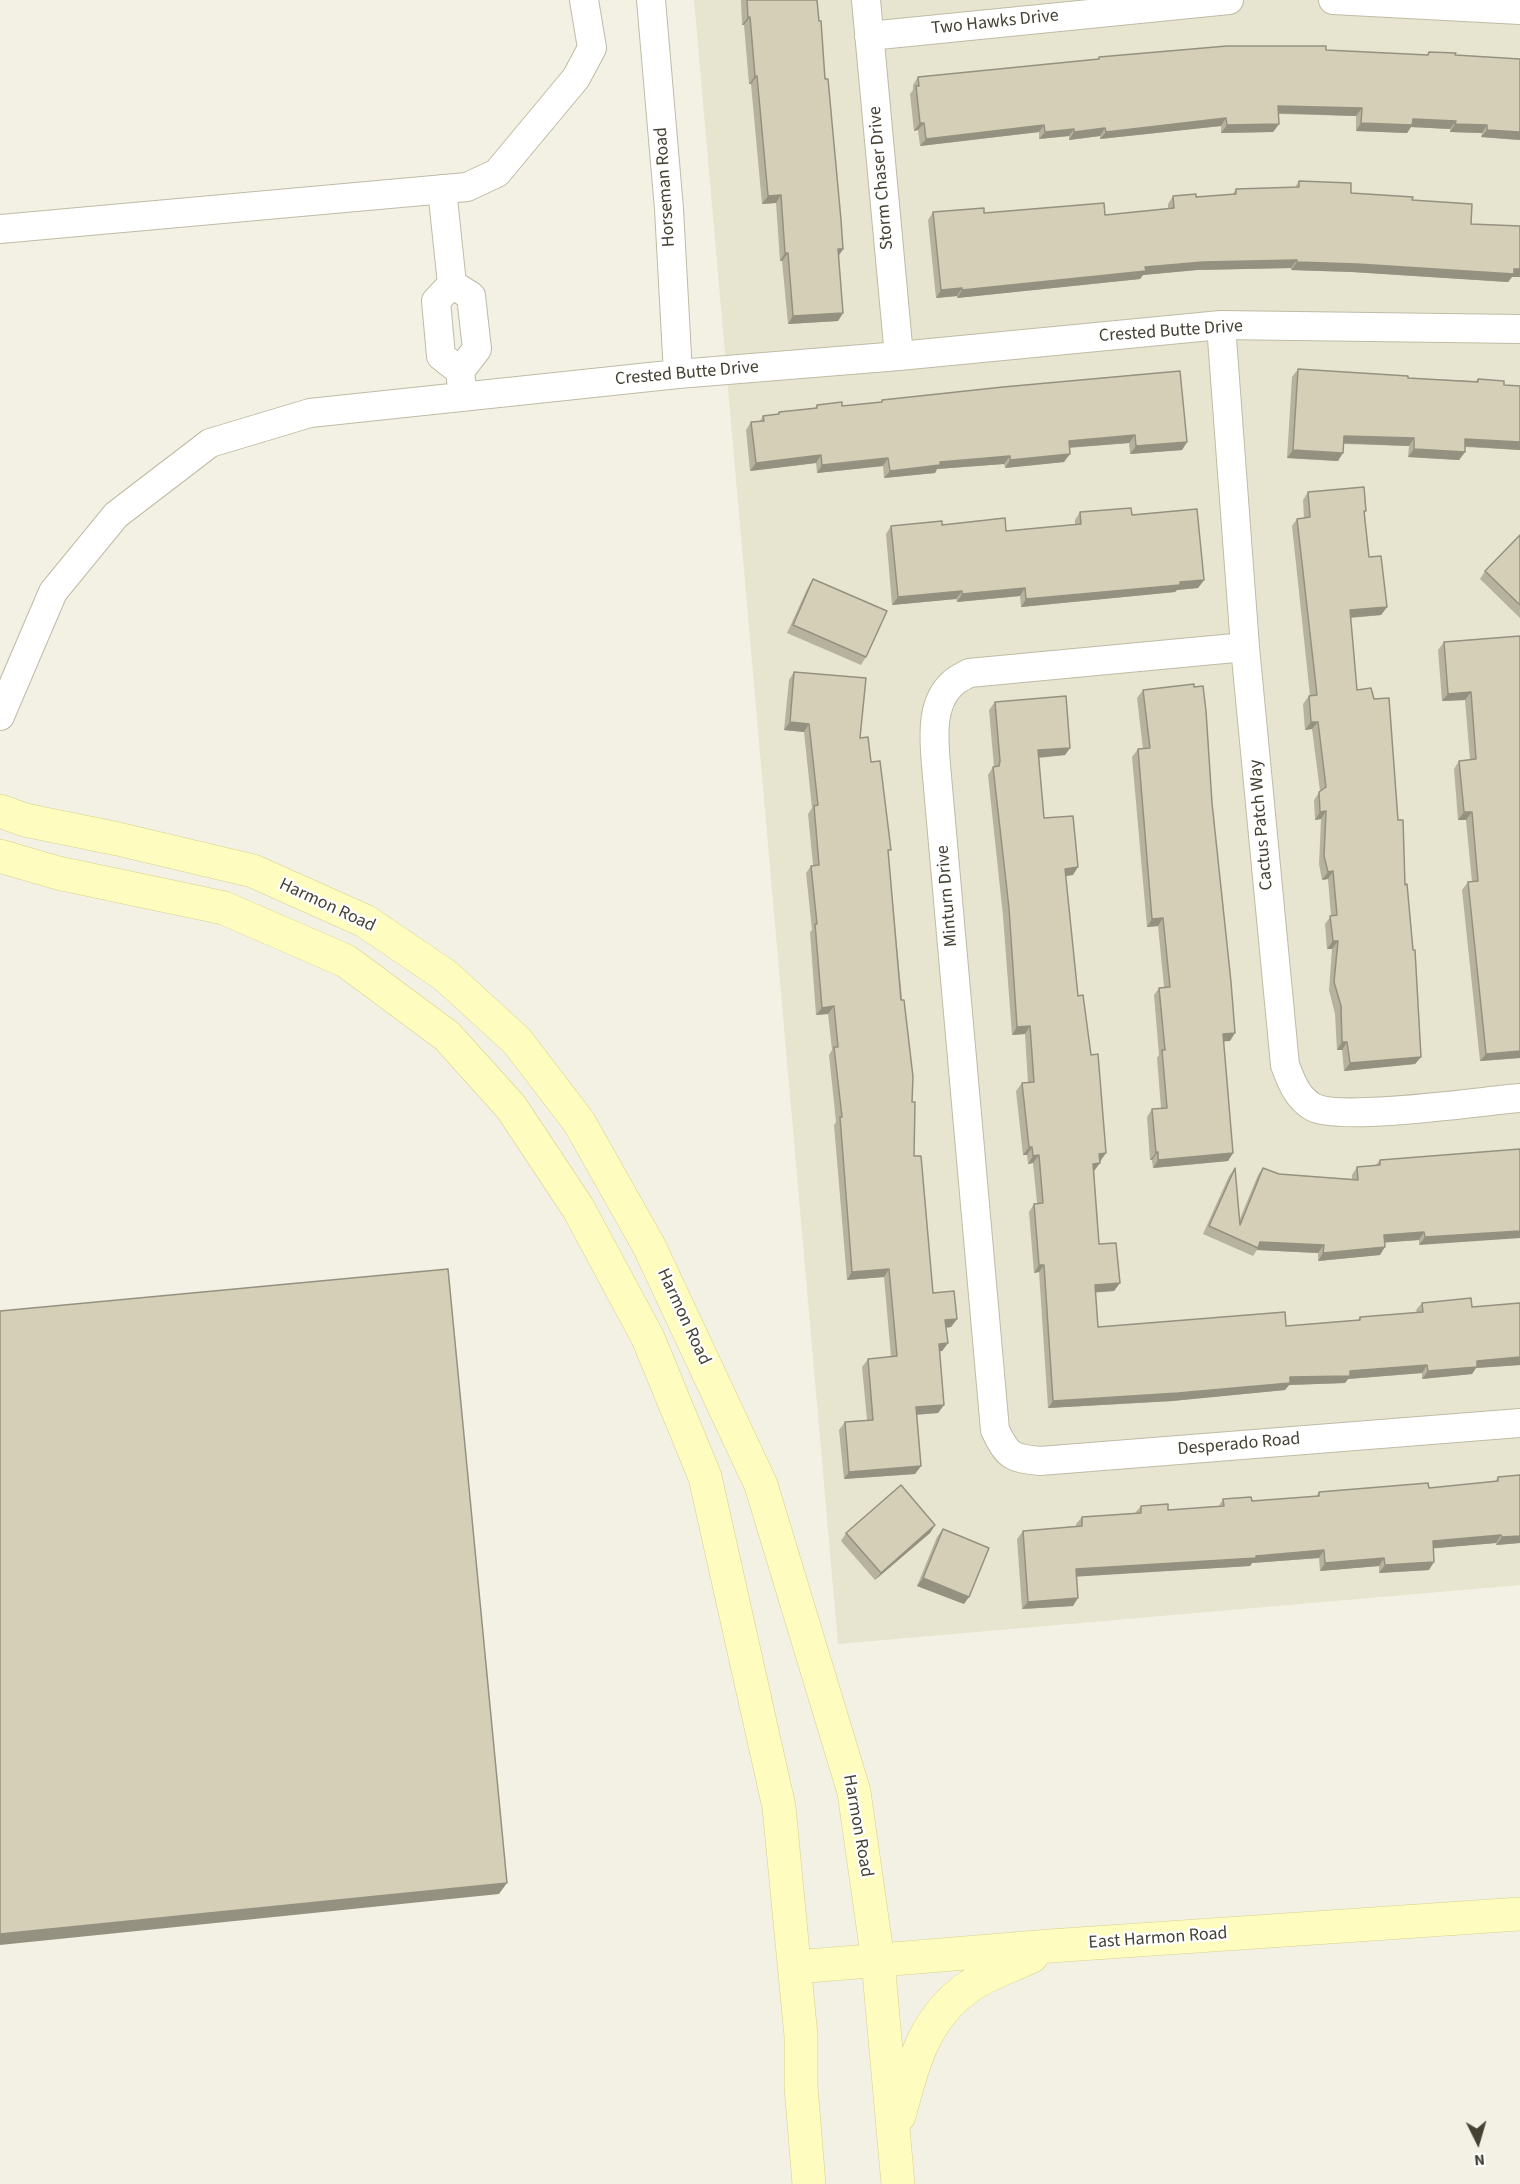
<!DOCTYPE html>
<html>
<head>
<meta charset="utf-8">
<style>
  body { margin:0 }
  #map { position:relative; width:1520px; height:2184px; overflow:hidden; background:#f3f1e3; font-family:"Source Sans 3",sans-serif }
  canvas { display:block }
  .north { position:absolute; left:1448px; top:2112px; width:60px; height:60px; -webkit-text-stroke:4px #fff; paint-order:stroke; rotate:175deg; font-size:16px; font-weight:700; line-height:24px; text-align:center; color:#454133 }
  .north::after { content:''; display:block; margin:auto; width:21px; height:27px; background:#454133; clip-path:polygon(50% 0,100% 100%,50% 72%,0 100%) }
</style>
</head>
<body>
<div id="map">
<canvas width="1520" height="2184"></canvas>
<div class="north">N</div>
</div>
<script>
const ctx = document.querySelector('canvas').getContext('2d');
ctx.lineJoin = 'round';
function fill(path, color) {
  ctx.fillStyle = color;
  ctx.fill(path, 'evenodd');
}
function stroke(path, color, width, dash) {
  ctx.strokeStyle = color;
  ctx.lineWidth = width;
  ctx.lineCap = dash ? 'butt' : 'round';
  ctx.setLineDash(dash || []);
  ctx.stroke(path);
}
function label(font, color, halo, rows, align = 'center') {
  ctx.font = font + ' "Source Sans 3",sans-serif';
  ctx.lineWidth = 4.5;
  ctx.setLineDash([]);
  ctx.textBaseline = 'middle';
  ctx.strokeStyle = halo;
  ctx.fillStyle = color;
  for (const [text, x, y, turn = 0] of rows) {
    ctx.save();
    ctx.translate(x, y);
    ctx.rotate((+turn || 0) * Math.PI / 180);
    ctx.textAlign = isNaN(turn) ? turn : align;
    if (halo) ctx.strokeText(text, 0, 0);
    ctx.fillText(text, 0, 0);
    ctx.restore();
  }
}
fill(new Path2D(`
  M 694,0 L 1520,0 L 1520,1585 L 838,1644 Z`), '#e7e5d0');
const street = new Path2D(`
  M 651,0 L 669,209 L 678,374
  M 866,0 L 899,356
  M 1333,0 L 1520,10
  M 869,36 L 1229,0
  M 442,189 L 452,284 L 436,301 L 441,356 L 460,371 L 463,397
  M 0,229 L 467,187 L 497,173 L 576,78 L 592,48 L 584,0
  M 452,284 L 471,296 L 477,349 L 460,371
  M 1221,325 L 1245,647 L 1285,1065 C 1291,1081 1297,1098 1313,1107 C 1340,1122 1482,1101 1520,1098
  M 1245,647 L 969,673 C 964,676 957,679 953,683 C 930,703 934,739 936,765 L 995,1430 C 1008,1457 1012,1458 1040,1461 L 1520,1423
  M 0,716 L 53,592 L 116,515 L 210,443 L 310,413 L 678,374 L 899,356 L 1221,325 L 1520,329`);
const secondary = new Path2D(`
  M 0,811 L 25,820 L 118,839 L 253,871 L 365,921 L 446,976 L 517,1041 L 579,1122 L 649,1246 L 761,1485 L 854,1792 L 878,1961 L 898,2184
  M 0,856 L 58,873 L 224,908 L 346,961 L 447,1036 L 511,1107 L 578,1208 L 648,1338 L 705,1477 L 779,1807 L 801,2036 L 801,2087 L 809,2184
  M 796,1967 L 1050,1946 L 1520,1914
  M 899,2116 C 913,2065 923,2018 970,1986 C 988,1973 1012,1966 1032,1956`);
stroke(street, '#bfbba5', 30);
stroke(secondary, '#d6d18f', 34);
stroke(street, '#fff', 28);
stroke(secondary, '#fffcc0', 33);
fill(new Path2D(`
  M 741,0 L 817,0 L 843,249 L 838,256 L 843,313 L 838,321 L 788,324 L 782,261 L 780,261 L 776,203 L 762,204 L 751,84 L 749,84 L 744,25 L 742,25 Z
  M 1326,50 L 1427,55 L 1429,52 L 1455,55 L 1520,140 L 1481,137 L 1482,133 L 1450,132 L 1450,129 L 1411,127 L 1407,133 L 1356,131 L 1356,116 L 1279,114 L 1279,124 L 1273,132 L 1221,133 L 1221,126 L 1100,139 L 1100,136 L 1069,140 L 1069,136 L 1039,139 L 1039,132 L 920,146 L 918,130 L 914,131 L 910,94 L 913,90 L 913,85 L 918,77 L 1097,59 L 1099,57 Z
  M 1299,181 L 1351,193 L 1412,200 L 1471,224 L 1512,277 L 1508,282 L 1352,272 L 1291,270 L 1291,268 L 1197,270 L 1143,275 L 1140,279 L 957,298 L 957,296 L 936,298 L 928,220 L 933,212 L 1105,215 L 1168,209 L 1168,204 L 1173,196 L 1196,197 L 1232,195 L 1236,189 L 1295,187 Z
  M 1298,369 L 1408,378 L 1476,381 L 1478,379 L 1504,385 L 1520,386 L 1520,450 L 1465,447 L 1465,452 L 1459,460 L 1408,457 L 1409,446 L 1344,444 L 1338,461 L 1287,458 L 1292,377 Z
  M 882,400 L 1187,442 L 1182,450 L 1130,454 L 1129,443 L 1069,448 L 1064,462 L 1005,468 L 1004,464 L 937,469 L 935,473 L 884,478 L 883,466 L 817,473 L 816,463 L 750,471 L 746,430 L 751,422 L 760,421 L 763,416 L 778,414 L 779,412 L 814,409 L 817,405 L 842,406 L 880,403 Z
  M 1308,492 L 1366,511 L 1364,514 L 1369,557 L 1387,607 L 1381,615 L 1351,618 L 1357,690 L 1398,820 L 1405,885 L 1421,1057 L 1415,1064 L 1344,1071 L 1342,1050 L 1337,1050 L 1335,1014 L 1329,990 L 1332,949 L 1327,949 L 1325,924 L 1331,916 L 1328,879 L 1322,880 L 1319,864 L 1321,819 L 1315,820 L 1314,800 L 1320,791 L 1312,729 L 1305,730 L 1303,704 L 1309,696 L 1310,696 L 1292,526 L 1297,519 L 1304,518 L 1303,500 Z
  M 1080,512 L 1132,515 L 1204,580 L 1198,588 L 1177,590 L 1175,592 L 1021,607 L 1020,596 L 957,602 L 956,599 L 892,605 L 886,534 L 891,526 L 942,525 L 1006,531 L 1075,525 L 1075,520 Z
  M 1520,536 L 1520,618 L 1480,579 L 1485,571 Z
  M 813,579 L 866,657 L 861,665 L 787,633 L 808,587 Z
  M 1520,636 L 1520,1058 L 1480,1061 L 1462,890 L 1468,882 L 1472,882 L 1466,820 L 1458,820 L 1454,769 L 1459,761 L 1470,760 L 1465,700 L 1442,701 L 1438,650 L 1444,642 Z
  M 794,672 L 860,738 L 871,762 L 888,853 L 912,1102 L 914,1156 L 933,1293 L 957,1319 L 951,1327 L 946,1328 L 948,1343 L 942,1351 L 939,1351 L 944,1405 L 938,1413 L 916,1415 L 921,1466 L 915,1474 L 844,1479 L 839,1430 L 845,1422 L 867,1420 L 862,1367 L 868,1359 L 891,1357 L 884,1277 L 847,1280 L 834,1125 L 836,1122 L 829,1055 L 832,1050 L 828,1014 L 816,1015 L 810,932 L 812,930 L 806,873 L 811,866 L 813,865 L 808,814 L 812,808 L 804,732 L 784,730 L 789,680 Z
  M 1143,690 L 1230,1041 L 1223,1041 L 1233,1153 L 1228,1161 L 1153,1168 L 1152,1160 L 1150,1160 L 1147,1117 L 1152,1109 L 1161,1108 L 1157,1058 L 1159,1055 L 1154,995 L 1159,988 L 1164,987 L 1158,926 L 1147,927 L 1132,757 L 1138,749 L 1143,749 L 1137,698 Z
  M 995,702 L 1070,748 L 1065,755 L 1039,758 L 1044,818 L 1073,875 L 1065,876 L 1078,996 L 1091,1055 L 1106,1153 L 1094,1171 L 1099,1244 L 1120,1283 L 1114,1291 L 1095,1292 L 1098,1327 L 1286,1326 L 1358,1320 L 1360,1317 L 1417,1313 L 1416,1310 L 1422,1303 L 1472,1307 L 1520,1303 L 1520,1365 L 1476,1368 L 1472,1374 L 1422,1379 L 1422,1373 L 1348,1379 L 1345,1383 L 1289,1385 L 1285,1390 L 1172,1401 L 1048,1408 L 1039,1272 L 1034,1273 L 1029,1212 L 1034,1204 L 1037,1203 L 1033,1163 L 1028,1164 L 1027,1155 L 1023,1155 L 1016,1091 L 1022,1083 L 1028,1083 L 1025,1034 L 1012,1035 L 1003,916 L 988,775 L 993,767 L 994,767 L 989,710 Z
  M 1520,1149 L 1419,1245 L 1419,1240 L 1385,1242 L 1380,1255 L 1318,1261 L 1318,1253 L 1257,1250 L 1253,1256 L 1203,1234 L 1229,1176 L 1235,1168 L 1239,1221 L 1258,1175 L 1263,1168 L 1279,1174 L 1352,1179 L 1352,1175 L 1357,1167 L 1375,1166 L 1380,1160 Z
  M 1498,1477 L 1520,1543 L 1496,1545 L 1496,1543 L 1433,1548 L 1429,1570 L 1379,1573 L 1379,1566 L 1320,1571 L 1319,1558 L 1252,1563 L 1250,1566 L 1077,1576 L 1073,1606 L 1022,1609 L 1017,1539 L 1023,1531 L 1076,1526 L 1076,1524 L 1082,1517 L 1135,1513 L 1141,1506 L 1168,1510 L 1219,1506 L 1223,1499 L 1252,1501 L 1316,1497 L 1319,1492 L 1429,1488 L 1495,1482 Z
  M 935,1525 L 930,1533 L 875,1580 L 841,1541 L 846,1533 Z
  M 943,1529 L 964,1604 L 917,1586 L 937,1537 Z`), '#b7b29d');
fill(new Path2D(`
  M 748,17 L 750,17 L 744,25 L 742,25 Z
  M 755,76 L 757,76 L 751,84 L 749,84 Z
  M 1278,106 L 1362,108 L 1356,116 L 1273,113 Z
  M 1226,118 L 1221,126 L 1100,139 L 1106,132 Z
  M 1413,119 L 1456,121 L 1450,129 L 1411,127 L 1407,133 L 1356,131 L 1361,123 Z
  M 920,123 L 924,123 L 918,130 L 914,131 Z
  M 1279,124 L 1273,132 L 1221,133 L 1227,125 Z
  M 1455,124 L 1487,125 L 1482,133 L 1450,132 Z
  M 1044,125 L 1039,132 L 920,146 L 926,139 Z
  M 1105,128 L 1100,136 L 1069,140 L 1074,132 Z
  M 1074,129 L 1069,136 L 1039,139 L 1045,132 Z
  M 1487,130 L 1520,132 L 1520,140 L 1481,137 Z
  M 781,195 L 776,203 L 762,204 L 768,196 Z
  M 838,249 L 843,249 L 838,257 Z
  M 785,253 L 788,253 L 782,261 L 780,261 Z
  M 1297,260 L 1291,268 L 1197,270 L 1143,275 L 1140,279 L 957,298 L 962,290 L 1145,267 L 1203,262 Z
  M 1297,262 L 1514,269 L 1520,269 L 1520,277 L 1512,277 L 1508,282 L 1352,272 L 1291,270 Z
  M 962,288 L 957,296 L 936,298 L 941,290 Z
  M 843,313 L 838,321 L 788,324 L 793,316 Z
  M 1135,435 L 1129,443 L 1063,448 L 1069,441 Z
  M 1344,436 L 1414,438 L 1409,446 L 1339,443 Z
  M 1465,439 L 1520,442 L 1520,450 L 1460,446 Z
  M 1187,442 L 1182,450 L 1130,454 L 1136,446 Z
  M 1414,449 L 1465,452 L 1459,460 L 1408,457 Z
  M 1293,450 L 1343,453 L 1338,461 L 1287,458 Z
  M 1070,454 L 1064,462 L 1005,468 L 1010,460 Z
  M 821,455 L 816,463 L 750,471 L 756,463 Z
  M 1010,456 L 1004,464 L 937,469 L 935,473 L 884,478 L 890,471 L 940,462 Z
  M 888,458 L 883,466 L 817,473 L 822,465 Z
  M 1204,580 L 1198,588 L 1177,590 L 1175,592 L 1021,607 L 1026,599 Z
  M 1025,588 L 1020,596 L 957,602 L 962,594 Z
  M 962,591 L 956,599 L 892,605 L 898,597 Z
  M 1387,607 L 1381,615 L 1344,618 L 1350,610 Z
  M 1471,692 L 1465,700 L 1442,701 L 1448,694 Z
  M 790,722 L 809,724 L 804,732 L 784,730 Z
  M 1311,722 L 1318,722 L 1312,729 L 1305,730 Z
  M 1070,748 L 1065,755 L 1033,758 L 1038,750 Z
  M 1326,811 L 1321,819 L 1315,820 L 1320,812 Z
  M 1464,812 L 1472,812 L 1466,820 L 1458,820 Z
  M 1078,867 L 1073,875 L 1059,877 L 1065,869 Z
  M 1333,871 L 1328,879 L 1322,880 L 1328,872 Z
  M 1163,918 L 1158,926 L 1147,927 L 1152,919 Z
  M 1333,941 L 1338,941 L 1332,949 L 1327,949 Z
  M 834,1006 L 828,1014 L 816,1015 L 822,1008 Z
  M 1030,1026 L 1025,1034 L 1012,1035 L 1017,1027 Z
  M 1235,1033 L 1230,1041 L 1217,1042 L 1223,1034 Z
  M 1342,1042 L 1347,1042 L 1342,1050 L 1337,1050 Z
  M 1520,1051 L 1520,1058 L 1480,1061 L 1486,1054 Z
  M 1421,1057 L 1415,1064 L 1344,1071 L 1350,1063 Z
  M 1029,1147 L 1032,1147 L 1027,1155 L 1023,1155 Z
  M 1158,1152 L 1152,1160 L 1150,1160 L 1156,1153 Z
  M 1106,1153 L 1100,1161 L 1093,1162 L 1099,1154 Z
  M 1233,1153 L 1228,1161 L 1153,1168 L 1158,1160 Z
  M 1039,1155 L 1033,1163 L 1028,1164 L 1033,1156 Z
  M 1100,1163 L 1094,1171 L 1088,1172 L 1093,1164 Z
  M 1520,1231 L 1520,1238 L 1419,1245 L 1425,1237 Z
  M 1424,1232 L 1419,1240 L 1379,1243 L 1384,1235 Z
  M 1260,1242 L 1324,1245 L 1318,1253 L 1257,1250 Z
  M 1385,1247 L 1380,1255 L 1318,1261 L 1323,1253 Z
  M 1039,1265 L 1044,1265 L 1039,1272 L 1034,1273 Z
  M 889,1269 L 884,1277 L 847,1280 L 852,1272 Z
  M 1120,1283 L 1114,1291 L 1089,1293 L 1095,1285 Z
  M 957,1319 L 951,1327 L 940,1328 L 945,1320 Z
  M 948,1343 L 942,1351 L 933,1352 L 939,1344 Z
  M 1520,1357 L 1520,1365 L 1476,1368 L 1472,1374 L 1422,1379 L 1428,1371 L 1477,1361 Z
  M 1427,1365 L 1422,1373 L 1348,1379 L 1345,1383 L 1289,1385 L 1285,1390 L 1172,1401 L 1048,1408 L 1053,1401 L 1350,1371 Z
  M 944,1405 L 938,1413 L 910,1415 L 916,1407 Z
  M 921,1466 L 915,1474 L 844,1479 L 849,1472 Z
  M 935,1525 L 930,1533 L 875,1580 L 881,1573 Z
  M 1501,1535 L 1496,1543 L 1427,1549 L 1433,1541 Z
  M 1520,1536 L 1520,1543 L 1496,1545 L 1502,1537 Z
  M 1324,1550 L 1319,1558 L 1252,1563 L 1250,1566 L 1071,1577 L 1076,1569 Z
  M 1384,1558 L 1379,1566 L 1320,1571 L 1325,1563 Z
  M 1434,1562 L 1429,1570 L 1379,1573 L 1385,1565 Z
  M 923,1578 L 969,1597 L 964,1604 L 917,1586 Z
  M 1078,1598 L 1073,1606 L 1022,1609 L 1028,1602 Z
  M 507,1883 L 499,1894 L 0,1945 L 0,1934 Z`), '#959180');
const building = new Path2D(`
  M 747,0 L 817,0 L 819,21 L 821,21 L 825,79 L 828,79 L 841,220 L 843,249 L 838,249 L 843,313 L 793,316 L 788,253 L 785,253 L 781,195 L 768,196 L 757,76 L 755,76 L 750,17 L 748,17 Z
  M 1227,46 L 1326,46 L 1326,50 L 1428,55 L 1429,52 L 1456,53 L 1455,55 L 1520,59 L 1520,132 L 1487,130 L 1487,125 L 1455,124 L 1456,121 L 1413,119 L 1412,125 L 1361,123 L 1362,108 L 1278,106 L 1279,124 L 1227,125 L 1226,118 L 1106,132 L 1105,128 L 1074,132 L 1074,129 L 1045,132 L 1044,125 L 926,139 L 924,123 L 920,123 L 916,86 L 919,86 L 918,77 L 1099,59 L 1099,57 Z
  M 1299,181 L 1351,183 L 1351,193 L 1413,197 L 1412,200 L 1472,204 L 1471,224 L 1520,226 L 1520,269 L 1514,269 L 1514,274 L 1357,264 L 1297,262 L 1297,260 L 1203,262 L 1145,267 L 1146,271 L 962,290 L 962,288 L 941,290 L 933,212 L 984,208 L 984,213 L 1104,203 L 1105,215 L 1174,208 L 1173,196 L 1196,194 L 1196,197 L 1236,194 L 1236,189 L 1299,187 Z
  M 1298,369 L 1408,376 L 1408,378 L 1478,382 L 1478,379 L 1504,381 L 1504,385 L 1520,386 L 1520,442 L 1465,439 L 1465,452 L 1414,449 L 1414,438 L 1344,436 L 1343,453 L 1293,450 Z
  M 1180,371 L 1187,442 L 1136,446 L 1135,435 L 1069,441 L 1070,454 L 1010,460 L 1010,456 L 940,462 L 940,465 L 890,471 L 888,458 L 822,465 L 821,455 L 756,463 L 751,422 L 764,421 L 763,416 L 779,414 L 779,412 L 817,408 L 817,405 L 842,402 L 842,406 L 882,402 L 882,400 L 1003,387 Z
  M 1364,487 L 1366,511 L 1364,511 L 1369,557 L 1381,556 L 1387,607 L 1350,610 L 1357,690 L 1371,688 L 1374,699 L 1389,698 L 1398,820 L 1403,820 L 1405,885 L 1407,884 L 1413,950 L 1415,950 L 1421,1057 L 1350,1063 L 1347,1042 L 1342,1042 L 1341,1006 L 1334,982 L 1338,941 L 1333,941 L 1330,916 L 1337,915 L 1333,871 L 1328,872 L 1324,856 L 1326,811 L 1320,812 L 1319,792 L 1326,787 L 1318,722 L 1311,722 L 1309,696 L 1317,695 L 1297,519 L 1310,517 L 1308,492 Z
  M 1131,508 L 1132,515 L 1197,509 L 1204,580 L 1180,582 L 1180,585 L 1026,599 L 1025,588 L 962,594 L 962,591 L 898,597 L 891,526 L 942,521 L 942,525 L 1005,518 L 1006,531 L 1081,524 L 1080,512 Z
  M 1520,535 L 1520,605 L 1485,571 Z
  M 813,579 L 887,611 L 866,657 L 793,625 Z
  M 1520,636 L 1520,1051 L 1486,1054 L 1468,882 L 1478,881 L 1472,812 L 1464,812 L 1459,761 L 1476,759 L 1471,692 L 1448,694 L 1444,642 Z
  M 794,672 L 866,678 L 860,738 L 868,737 L 871,762 L 880,761 L 891,850 L 888,850 L 901,1000 L 904,1000 L 913,1077 L 912,1102 L 915,1102 L 914,1156 L 921,1156 L 933,1293 L 954,1291 L 957,1319 L 945,1320 L 948,1343 L 939,1344 L 944,1405 L 916,1407 L 921,1466 L 849,1472 L 845,1422 L 873,1420 L 868,1359 L 897,1356 L 889,1269 L 852,1272 L 840,1117 L 842,1117 L 834,1047 L 838,1047 L 834,1006 L 822,1008 L 815,924 L 817,924 L 811,866 L 819,865 L 814,806 L 818,805 L 809,724 L 790,722 Z
  M 1194,684 L 1194,687 L 1203,686 L 1206,711 L 1212,803 L 1231,982 L 1235,1033 L 1223,1034 L 1233,1153 L 1158,1160 L 1158,1152 L 1156,1153 L 1152,1109 L 1167,1108 L 1162,1050 L 1165,1050 L 1159,988 L 1170,987 L 1163,918 L 1152,919 L 1138,749 L 1150,748 L 1143,690 Z
  M 1066,696 L 1070,748 L 1038,750 L 1044,818 L 1073,816 L 1078,867 L 1065,869 L 1078,996 L 1083,995 L 1091,1055 L 1098,1054 L 1106,1153 L 1099,1154 L 1100,1163 L 1093,1164 L 1099,1244 L 1116,1243 L 1120,1283 L 1095,1285 L 1098,1327 L 1285,1312 L 1286,1326 L 1360,1320 L 1360,1317 L 1423,1312 L 1422,1303 L 1471,1298 L 1472,1307 L 1520,1303 L 1520,1357 L 1477,1361 L 1477,1367 L 1428,1371 L 1427,1365 L 1350,1371 L 1350,1376 L 1290,1377 L 1290,1383 L 1178,1393 L 1053,1401 L 1044,1265 L 1039,1265 L 1034,1204 L 1043,1203 L 1039,1155 L 1033,1156 L 1032,1147 L 1029,1147 L 1022,1083 L 1034,1082 L 1030,1026 L 1017,1027 L 1009,908 L 993,767 L 999,766 L 1000,761 L 995,702 Z
  M 1520,1149 L 1520,1231 L 1425,1237 L 1424,1232 L 1384,1235 L 1385,1247 L 1323,1253 L 1324,1245 L 1260,1242 L 1258,1248 L 1209,1226 L 1235,1168 L 1240,1225 L 1263,1168 L 1279,1174 L 1358,1180 L 1357,1167 L 1380,1165 L 1380,1160 Z
  M 448,1269 L 507,1883 L 0,1934 L 0,1311 Z
  M 1520,1475 L 1520,1536 L 1502,1537 L 1501,1535 L 1433,1541 L 1434,1562 L 1385,1565 L 1384,1558 L 1325,1563 L 1324,1550 L 1256,1556 L 1256,1558 L 1076,1569 L 1078,1598 L 1028,1602 L 1023,1531 L 1082,1526 L 1082,1517 L 1141,1513 L 1141,1506 L 1168,1504 L 1168,1510 L 1224,1506 L 1223,1499 L 1251,1497 L 1252,1501 L 1319,1496 L 1319,1492 L 1428,1483 L 1429,1488 L 1498,1481 L 1498,1477 Z
  M 901,1485 L 935,1525 L 881,1573 L 846,1533 Z
  M 943,1529 L 989,1548 L 969,1597 L 923,1578 Z`);
fill(building, '#d5cfb7');
stroke(building, '#959180', 1.5);
label('18px', '#454133', '#fff', [
  ["Two Hawks Drive",995,23,-6],
  ["Storm Chaser Drive",882,178,-95],
  ["Horseman Road",666,187,-94],
  ["Crested Butte Drive",1171,332,-4],
  ["Crested Butte Drive",687,374,-5],
  ["Cactus Patch Way",1262,825,-95],
  ["Minturn Drive",948,896,-95],
  ["Harmon Road",327,906,25],
  ["Harmon Road",683,1317,65],
  ["Desperado Road",1239,1445,-5],
  ["Harmon Road",857,1826,80],
  ["East Harmon Road",1158,1939,-4]
]);
</script>
</body>
</html>
